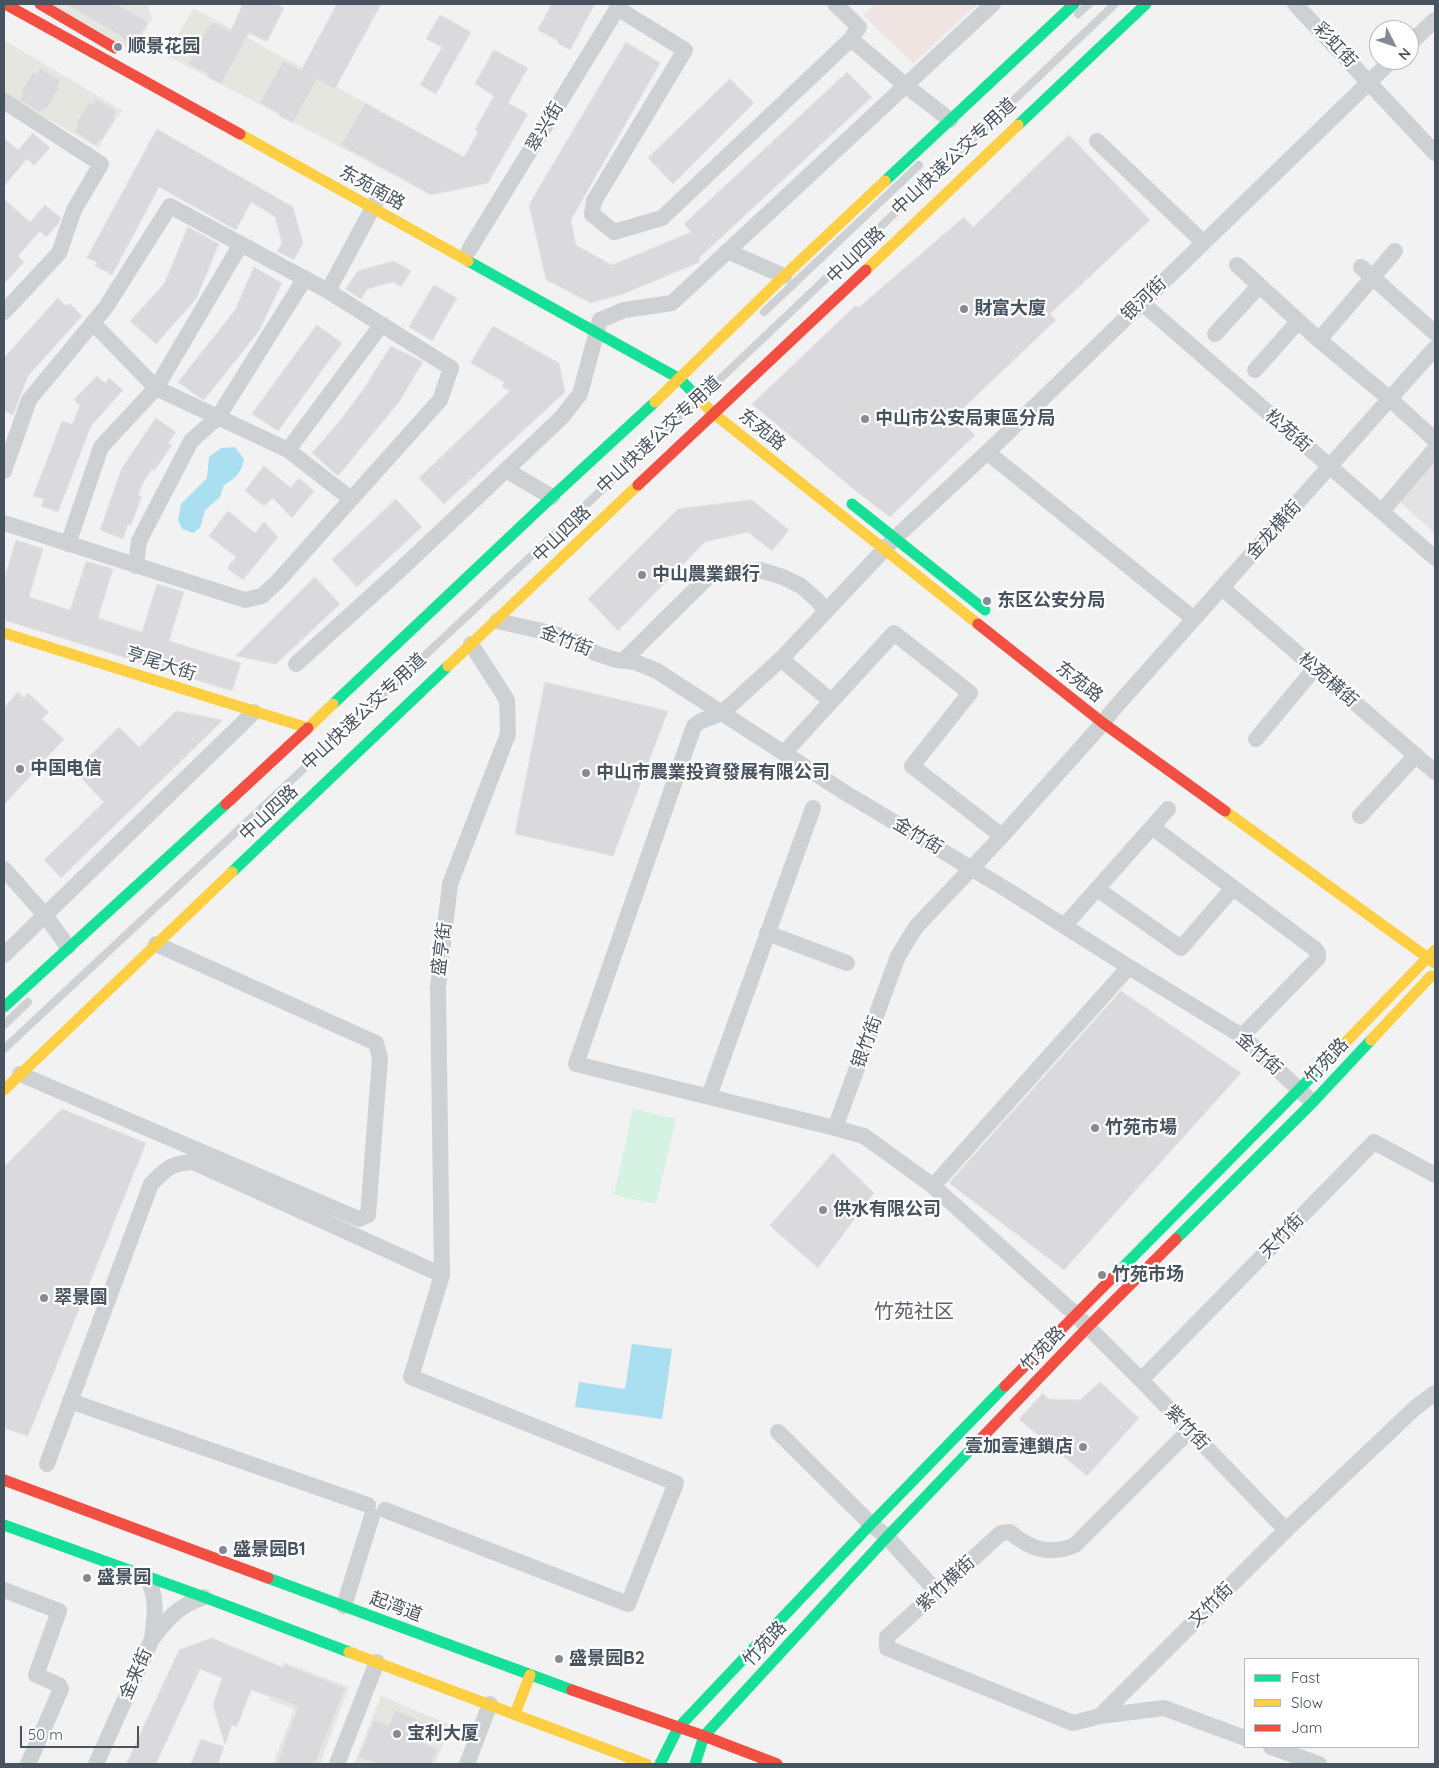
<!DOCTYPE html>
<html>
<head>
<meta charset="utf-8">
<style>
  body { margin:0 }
  #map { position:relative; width:1439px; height:1768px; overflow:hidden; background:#f3f2f2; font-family:Quicksand,sans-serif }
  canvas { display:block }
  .frame { position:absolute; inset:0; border:5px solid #485360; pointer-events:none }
  .legend { position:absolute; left:1244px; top:1658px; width:175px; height:90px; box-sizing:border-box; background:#fff; border:1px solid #b6babf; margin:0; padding:6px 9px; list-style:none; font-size:15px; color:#485360 }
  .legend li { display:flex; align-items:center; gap:10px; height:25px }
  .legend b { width:25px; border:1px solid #b6babf }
  .north { position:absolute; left:1369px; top:20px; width:50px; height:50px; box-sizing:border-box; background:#fff; border:1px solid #b6babf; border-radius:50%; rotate:131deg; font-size:14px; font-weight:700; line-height:20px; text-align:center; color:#485360 }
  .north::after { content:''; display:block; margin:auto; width:18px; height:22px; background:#848b93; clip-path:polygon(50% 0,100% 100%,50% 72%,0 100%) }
  .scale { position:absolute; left:20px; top:1726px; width:119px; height:22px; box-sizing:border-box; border:2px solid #485360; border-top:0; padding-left:6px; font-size:15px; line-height:18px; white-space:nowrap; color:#485360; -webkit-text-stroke:4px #fff; paint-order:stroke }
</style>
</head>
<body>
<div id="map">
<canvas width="1439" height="1768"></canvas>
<div class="frame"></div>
<ul class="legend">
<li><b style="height:6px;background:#16e098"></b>Fast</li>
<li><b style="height:6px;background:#ffcf43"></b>Slow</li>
<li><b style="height:6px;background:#f24e42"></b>Jam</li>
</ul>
<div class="north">N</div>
<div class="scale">50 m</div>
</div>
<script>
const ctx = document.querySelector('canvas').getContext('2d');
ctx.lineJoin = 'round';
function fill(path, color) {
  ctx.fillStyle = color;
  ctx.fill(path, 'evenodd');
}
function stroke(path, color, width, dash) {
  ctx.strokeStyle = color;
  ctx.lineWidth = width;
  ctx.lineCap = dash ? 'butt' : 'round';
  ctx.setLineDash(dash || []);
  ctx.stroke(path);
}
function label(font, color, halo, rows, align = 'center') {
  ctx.font = font + ' Quicksand,"Noto Sans SC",sans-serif';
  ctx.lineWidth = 4.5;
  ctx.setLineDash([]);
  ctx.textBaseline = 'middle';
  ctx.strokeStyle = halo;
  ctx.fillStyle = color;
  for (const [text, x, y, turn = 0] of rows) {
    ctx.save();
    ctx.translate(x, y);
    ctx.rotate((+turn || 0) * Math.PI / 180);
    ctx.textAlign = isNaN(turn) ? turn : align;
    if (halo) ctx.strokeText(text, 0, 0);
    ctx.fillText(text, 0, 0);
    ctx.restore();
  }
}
fill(new Path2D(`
  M 50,4 L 148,4 L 152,19 L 133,52 Z
  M 194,8 L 445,147 L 444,163 L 464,157 L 478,132 L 475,130 L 494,95 L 528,114 L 488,183 L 431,195 L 166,55 Z
  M 4,40 L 122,110 L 98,148 L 4,93 Z
  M 283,1662 L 349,1687 L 320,1764 L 273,1764 L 294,1709 L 269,1700 Z
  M 381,1696 L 451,1725 L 435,1764 L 354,1764 Z`), '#e6e6e1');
fill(new Path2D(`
  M 1434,461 L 1435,461 L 1435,534 L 1399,501 Z`), '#e4e3e4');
fill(new Path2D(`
  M 874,4 L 978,4 L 913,64 L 863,15 Z`), '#f1e5e4');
fill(new Path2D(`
  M 633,1109 L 676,1119 L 656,1204 L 614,1195 Z`), '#d6f2e3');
fill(new Path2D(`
  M 235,447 L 244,459 C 242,472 236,478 224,485 L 220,497 L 205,510 L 200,528 L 193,533 L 182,529 L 178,520 L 181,504 L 207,478 L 209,457 L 221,448 Z
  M 632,1344 L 672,1349 L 662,1419 L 575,1407 L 579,1382 L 625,1389 Z`), '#aadef1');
const building = new Path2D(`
  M 66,4 L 116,4 L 148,22 L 134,47 L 127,43 L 122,37 Z
  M 243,4 L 276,4 L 284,8 L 267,42 L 249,33 L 221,84 L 207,77 L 209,74 L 188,64 L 211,22 L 230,32 Z
  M 337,4 L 381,4 L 335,89 L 317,79 L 293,123 L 279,116 L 280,114 L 260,103 L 283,61 L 301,70 Z
  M 552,4 L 595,4 L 570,50 L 557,43 L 558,41 L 538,30 Z
  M 440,15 L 471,32 L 436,94 L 420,85 L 442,47 L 426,39 Z
  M 626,42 L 660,63 L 571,220 L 576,245 L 612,265 L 691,232 L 684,224 L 847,72 L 872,97 L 699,258 L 700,262 L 623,294 L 591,303 L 546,280 L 529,205 Z
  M 494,50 L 528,68 L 508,103 L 528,114 L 488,183 L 431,195 L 341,145 L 365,103 L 464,157 L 478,132 L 475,130 L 494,96 L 475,84 Z
  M 40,68 L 60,80 L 57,86 L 59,88 L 46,110 L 43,109 L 41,113 L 20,100 L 23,95 L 20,94 L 33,72 L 37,74 Z
  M 730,79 L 754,103 L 673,184 L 648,158 Z
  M 96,99 L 116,111 L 113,116 L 115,118 L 102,140 L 100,139 L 96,145 L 75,132 L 79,126 L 76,124 L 89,102 L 93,104 Z
  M 157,129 L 293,207 L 303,243 L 294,260 L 277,251 L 282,243 L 275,217 L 251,202 L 236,230 L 159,187 L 112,275 L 95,266 L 97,262 L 87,258 Z
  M 33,133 L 50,148 L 34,165 L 27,159 L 4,186 L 4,138 L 18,150 Z
  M 1069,135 L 1150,220 L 1050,314 L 1056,320 L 956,415 L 975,435 L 890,517 L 857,492 L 752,404 L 856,305 L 858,308 L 964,217 L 973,227 Z
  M 4,199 L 30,222 L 45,205 L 61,218 L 59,223 L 46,237 L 40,231 L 18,256 L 24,262 L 4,284 Z
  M 188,227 L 219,244 L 196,299 L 156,344 L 130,321 L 164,284 Z
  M 394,261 L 411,271 L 401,287 L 393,282 L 367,289 L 361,299 L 345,289 L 358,271 Z
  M 254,267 L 282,283 L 259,331 L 204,400 L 197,396 L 178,382 L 235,310 Z
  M 434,285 L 457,298 L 432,341 L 409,327 Z
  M 58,298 L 66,306 L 69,303 L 82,316 L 28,376 L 13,415 L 4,411 L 4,358 Z
  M 317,325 L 342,343 L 278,431 L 252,414 Z
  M 493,326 L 559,363 L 565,392 L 444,504 L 419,478 L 510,391 L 502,387 L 504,382 L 471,363 Z
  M 391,346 L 423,362 L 399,402 L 338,476 L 312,453 L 339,422 L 365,387 Z
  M 97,376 L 105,383 L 109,378 L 123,390 L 91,426 L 58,512 L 41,506 L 44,499 L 33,496 L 62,421 L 72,424 L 80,405 L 74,400 Z
  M 156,418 L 176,432 L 168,443 L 172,445 L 154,471 L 152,469 L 143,483 L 138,495 L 142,496 L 131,525 L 128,524 L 123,539 L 100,530 L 121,470 Z
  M 264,466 L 291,488 L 299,478 L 314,491 L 292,518 L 273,498 L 264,506 L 245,491 Z
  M 396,499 L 422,527 L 357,587 L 332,560 Z
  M 752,500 L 789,530 L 772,551 L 748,532 L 705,542 L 618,631 L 588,599 L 678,509 Z
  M 228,511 L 255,533 L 264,522 L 278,537 L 243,580 L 227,568 L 236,557 L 209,536 Z
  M 16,540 L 43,549 L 29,597 L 70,610 L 86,561 L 113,569 L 98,618 L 142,632 L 157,584 L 184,592 L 169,641 L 241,663 L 232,691 L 4,620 L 4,580 Z
  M 315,577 L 340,604 L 276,664 L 236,656 Z
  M 545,682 L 668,711 L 613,856 L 515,834 Z
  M 18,692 L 24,698 L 28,693 L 49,712 L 42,719 L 64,739 L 4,805 L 4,708 Z
  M 176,711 L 223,720 L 61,878 L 44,860 L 104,802 L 74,771 L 119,727 L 139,747 Z
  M 1121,991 L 1241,1073 L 1064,1270 L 949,1183 Z
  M 62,1109 L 146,1143 L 28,1436 L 4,1428 L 4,1167 Z
  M 833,1153 L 874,1193 L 818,1268 L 770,1226 Z
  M 1100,1382 L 1139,1418 L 1087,1476 L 1019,1419 L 1043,1393 L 1048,1399 L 1080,1400 Z
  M 212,1638 L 284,1668 L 285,1664 L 345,1688 L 315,1764 L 277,1764 L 298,1706 L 251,1690 L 237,1727 L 232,1725 L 225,1745 L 213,1705 L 222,1678 L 200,1669 L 156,1764 L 126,1764 L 179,1650 Z
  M 395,1710 L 430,1725 L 423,1743 L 438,1749 L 431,1764 L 378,1764 L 358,1757 L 374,1720 L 388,1726 Z
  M 201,1739 L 224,1747 L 218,1764 L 191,1764 Z`);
fill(building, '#dadadc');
stroke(building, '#e4e4e5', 1);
stroke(new Path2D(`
  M 1078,14 L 1089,4
  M 764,312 L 919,165
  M 4,1025 L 28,1002
  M 4,1049 L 699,399 L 1115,4`), '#ced1d3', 8);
stroke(new Path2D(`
  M 835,4 L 859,27 L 851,39 L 905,85 L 950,120
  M 1295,4 L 1435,153
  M 617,8 L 685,50 L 594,201 L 592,214 L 614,232 L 662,218 L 851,39
  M 1409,44 L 1435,20
  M 4,101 L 101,164 L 74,210 L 59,253 L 4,312
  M 1097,141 L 1203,242
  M 469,250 L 620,4
  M 727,251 L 784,276
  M 1237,265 L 1319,340 L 1390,399 L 1435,440
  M 1361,267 L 1435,333
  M 328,291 L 377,200
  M 1141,302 L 1435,558
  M 93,323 L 156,388 L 288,450 L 351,499
  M 1215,334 L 1259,286
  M 1319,340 L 1395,251
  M 1255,370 L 1298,322
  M 288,450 L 382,324
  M 987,452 L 1194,619
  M 506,470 L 552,497
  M 4,471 L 29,400 L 106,307 L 170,206 L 328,291 L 451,368 L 440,400 L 278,581 L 262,596 L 245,600 L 4,523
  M 1382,511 L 1435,449
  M 68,544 L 101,447 L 156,388 L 241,244
  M 136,566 L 139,541 L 191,441 L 218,417 L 305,278
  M 1222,588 L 1435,772
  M 497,621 L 555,634 L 579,643 L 595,653 L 616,660 L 635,662 L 657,671 L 844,792 L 1009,891 L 1129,967 L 1242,1036 L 1307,1097
  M 781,659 L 831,701
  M 623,661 L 709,576 L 731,571 L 760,570 L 783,577 L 801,586 L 816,599 L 826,611
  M 296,664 L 400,570 L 561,418 L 580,394 L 600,320 L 624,310 L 672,303 L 993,4
  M 1256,739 L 1315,668
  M 784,753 L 894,633 L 970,693 L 912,766 L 1002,836
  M 1168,809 L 1152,827 L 1315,949 L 1318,953 L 1318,958 L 1242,1036
  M 1360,816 L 1416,755
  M 4,869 L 45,915 L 68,947
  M 1097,889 L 1181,948 L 1233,888
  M 1064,926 L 1152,827
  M 767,933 L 847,963
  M 4,955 L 254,712
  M 20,1074 L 359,1219 L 368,1215 L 380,1058 L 376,1043 L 156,944
  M 709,1096 L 813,808
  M 835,1128 L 576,1064 L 694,726 L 701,721 L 722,713 L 781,659 L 895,538 L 996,444 L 1392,60
  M 933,1186 L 1129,967
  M 1141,1380 L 1374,1142 L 1435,1175
  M 70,1401 L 368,1505
  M 778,1432 L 871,1524 L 887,1537 L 937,1592
  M 47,1464 L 151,1184 C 166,1169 171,1163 193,1162 L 442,1275
  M 385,1510 L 628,1604 L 676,1483 L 411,1377 L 442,1275 L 438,987 L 450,884 L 508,734 L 507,700 L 471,644
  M 1286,1530 L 1141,1380 L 1075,1314 L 933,1186 L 864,1136 L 835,1128 L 898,956 L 916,927 L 1002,836 L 1103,723 L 1112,711 L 1435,348
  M 146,1576 C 158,1596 155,1616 152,1639
  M 4,1590 L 59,1611 L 36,1675 L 59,1685 L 61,1689 L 28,1764
  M 344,1606 L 372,1516
  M 1100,1716 L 1073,1723 L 887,1648 L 887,1637 L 1001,1533 L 1010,1532 C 1030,1549 1049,1556 1075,1545 L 1189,1431
  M 1245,1738 L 1164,1708 L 1100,1716 L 1286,1530 L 1415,1408 L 1435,1393
  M 1271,1747 L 1319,1764
  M 96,1764 L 152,1639 C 169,1617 177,1607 204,1597
  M 337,1764 L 377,1662
  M 467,1764 L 490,1704`), '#ced1d3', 16);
stroke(new Path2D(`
  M 1018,125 L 1146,4
  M 885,181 L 1074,4
  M 468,261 L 680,379 L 699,399
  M 852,504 L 985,610
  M 333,704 L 552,497 L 655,402
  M 232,872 L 448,666
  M 4,1007 L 226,804
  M 1176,1239 L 1313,1102 L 1371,1040
  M 1119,1271 L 1340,1048
  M 4,1525 L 204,1597 L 349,1652
  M 268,1578 L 572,1690
  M 660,1764 L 678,1728 L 871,1524 L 1005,1386
  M 695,1764 L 704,1736 L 887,1537 L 972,1448`), '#16e098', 11);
stroke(new Path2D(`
  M 240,134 L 468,261
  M 866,270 L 1018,125
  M 699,399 L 713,413 L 978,624
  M 655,402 L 784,276 L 885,181
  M 4,633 L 308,728 L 333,704
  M 448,666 L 638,485
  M 1225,811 L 1435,963
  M 1371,1040 L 1431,976
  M 1340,1048 L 1435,950
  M 4,1090 L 232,872
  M 349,1652 L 646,1764
  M 515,1714 L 530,1675`), '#ffcf43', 11);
stroke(new Path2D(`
  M 5,4 L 240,134
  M 40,4 L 115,48
  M 638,485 L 866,270
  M 978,624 L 1103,723 L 1225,811
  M 226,804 L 308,728
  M 1005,1386 L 1119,1271
  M 972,1448 L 1088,1327 L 1176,1239
  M 4,1480 L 268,1578
  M 572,1690 L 704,1736 L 777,1764`), '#f24e42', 11);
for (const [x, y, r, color] of [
  [118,47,5,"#848b93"],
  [964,309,5,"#848b93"],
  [865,419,5,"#848b93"],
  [642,575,5,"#848b93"],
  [987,601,5,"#848b93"],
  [20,769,5,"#848b93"],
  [586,773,5,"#848b93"],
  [1095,1128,5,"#848b93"],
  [823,1210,5,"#848b93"],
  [1102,1275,5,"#848b93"],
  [44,1298,5,"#848b93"],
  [1083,1447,5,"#848b93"],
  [223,1550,5,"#848b93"],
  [87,1578,5,"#848b93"],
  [559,1659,5,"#848b93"],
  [397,1734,5,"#848b93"]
]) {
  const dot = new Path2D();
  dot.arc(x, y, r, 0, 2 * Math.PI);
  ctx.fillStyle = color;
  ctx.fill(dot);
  stroke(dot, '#fff', 2);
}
label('18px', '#485360', '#fff', [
  ["彩虹街",1335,45,47],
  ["翠兴街",545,127,-59],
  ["中山快速公交专用道",954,157,-43],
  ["东苑南路",372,188,29],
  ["中山四路",856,255,-44],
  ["银河街",1144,299,-44],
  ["东苑路",762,430,39],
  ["松苑街",1288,431,41],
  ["中山快速公交专用道",659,435,-43],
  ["金龙横街",1274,530,-48],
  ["中山四路",562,534,-44],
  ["金竹街",566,641,21],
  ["亨尾大街",161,664,18],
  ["松苑横街",1328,680,41],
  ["东苑路",1079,682,38],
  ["中山快速公交专用道",364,712,-43],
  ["中山四路",269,813,-43],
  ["金竹街",918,836,31],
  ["盛亨街",442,949,-83],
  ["银竹街",867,1042,-70],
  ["金竹街",1259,1054,41],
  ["竹苑路",1327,1061,-47],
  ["天竹街",1282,1236,-46],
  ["竹苑路",1043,1349,-46],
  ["紫竹街",1187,1428,46],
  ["紫竹横街",946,1584,-43],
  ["文竹街",1211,1605,-45],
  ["起湾道",396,1607,20],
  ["竹苑路",765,1644,-47],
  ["金来街",136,1674,-66]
]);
label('bold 18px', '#485360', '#fff', [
  ["顺景花园",128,47],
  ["財富大廈",974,309],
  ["中山市公安局東區分局",875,419],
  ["中山農業銀行",652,575],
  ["东区公安分局",997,601],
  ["中国电信",30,769],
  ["中山市農業投資發展有限公司",596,773],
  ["竹苑市場",1105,1128],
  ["供水有限公司",833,1210],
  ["竹苑市场",1112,1275],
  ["翠景園",54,1298],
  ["壹加壹連鎖店",1073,1447,"right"],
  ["盛景园B1",233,1550],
  ["盛景园",97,1578],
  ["盛景园B2",569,1659],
  ["宝利大厦",407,1734]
], 'left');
label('20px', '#5d6167', '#fff', [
  ["竹苑社区",914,1312]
]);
</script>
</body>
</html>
